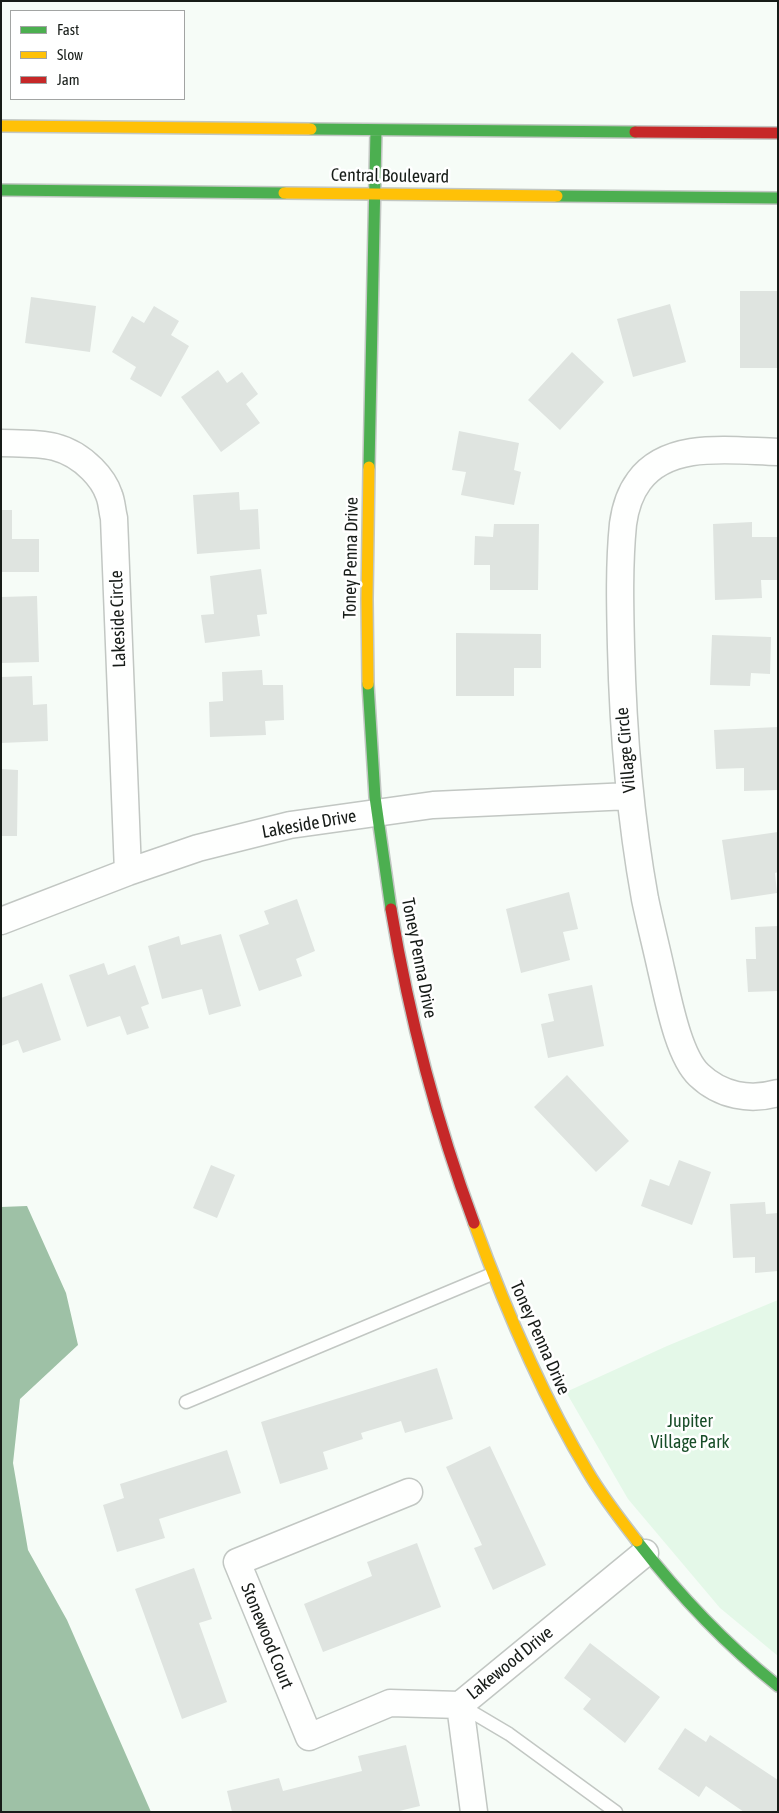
<!DOCTYPE html>
<html>
<head>
<meta charset="utf-8">
<style>
  body { margin:0 }
  #map { position:relative; width:779px; height:1813px; overflow:hidden; background:#f6fcf7; font-family:"Asap Condensed",sans-serif }
  canvas { display:block }
  .frame { position:absolute; inset:0; border:2px solid #171c18; pointer-events:none }
  .legend { position:absolute; left:10px; top:10px; width:175px; height:90px; box-sizing:border-box; background:#fff; border:1px solid #a2a4a3; margin:0; padding:6px 9px; list-style:none; font-size:15px; color:#171c18 }
  .legend li { display:flex; align-items:center; gap:10px; height:25px }
  .legend b { width:25px; border:1px solid #a2a4a3 }
</style>
</head>
<body>
<div id="map">
<canvas width="779" height="1813"></canvas>
<div class="frame"></div>
<ul class="legend">
<li><b style="height:6px;background:#4caf50"></b>Fast</li>
<li><b style="height:6px;background:#ffc107"></b>Slow</li>
<li><b style="height:6px;background:#c62828"></b>Jam</li>
</ul>
</div>
<script>
const ctx = document.querySelector('canvas').getContext('2d');
ctx.lineJoin = 'round';
function fill(path, color) {
  ctx.fillStyle = color;
  ctx.fill(path, 'evenodd');
}
function stroke(path, color, width, dash) {
  ctx.strokeStyle = color;
  ctx.lineWidth = width;
  ctx.lineCap = dash ? 'butt' : 'round';
  ctx.setLineDash(dash || []);
  ctx.stroke(path);
}
function label(font, color, halo, rows, align = 'center') {
  ctx.font = font + ' "Asap Condensed",sans-serif';
  ctx.lineWidth = 5;
  ctx.setLineDash([]);
  ctx.textBaseline = 'middle';
  ctx.strokeStyle = halo;
  ctx.fillStyle = color;
  for (const [text, x, y, turn = 0] of rows) {
    ctx.save();
    ctx.translate(x, y);
    ctx.rotate((+turn || 0) * Math.PI / 180);
    ctx.textAlign = isNaN(turn) ? turn : align;
    if (halo) ctx.strokeText(text, 0, 0);
    ctx.fillText(text, 0, 0);
    ctx.restore();
  }
}
fill(new Path2D(`
  M 778,1300 L 778,1656 L 720,1608 L 628,1499 L 566,1392 L 667,1346 Z`), '#e4f8e8');
fill(new Path2D(`
  M 27,1206 L 66,1293 L 78,1345 L 20,1399 L 13,1463 L 28,1550 L 67,1620 L 151,1812 L 1,1812 L 1,1207 Z`), '#9ec1a6');
fill(new Path2D(`
  M 740,291 L 778,291 L 778,368 L 740,368 Z
  M 31,297 L 96,306 L 90,352 L 25,343 Z
  M 670,304 L 686,362 L 633,377 L 617,319 Z
  M 154,306 L 179,321 L 171,335 L 189,346 L 161,397 L 130,379 L 136,367 L 112,352 L 132,316 L 144,323 Z
  M 572,352 L 604,382 L 560,430 L 528,400 Z
  M 218,370 L 227,383 L 242,372 L 258,394 L 246,404 L 260,423 L 221,452 L 181,397 Z
  M 459,431 L 519,443 L 514,470 L 521,472 L 514,505 L 461,495 L 466,472 L 452,470 Z
  M 239,492 L 240,510 L 258,509 L 260,549 L 197,554 L 193,495 Z
  M 1,510 L 12,510 L 12,539 L 39,539 L 39,572 L 1,572 Z
  M 752,522 L 752,537 L 778,537 L 778,580 L 761,580 L 762,598 L 715,600 L 713,524 Z
  M 494,524 L 539,524 L 538,590 L 490,590 L 490,565 L 474,565 L 475,536 L 493,537 Z
  M 261,569 L 267,614 L 257,615 L 260,636 L 205,643 L 201,615 L 214,614 L 210,576 Z
  M 37,596 L 39,662 L 1,663 L 1,597 Z
  M 456,633 L 541,634 L 541,668 L 514,668 L 514,696 L 456,696 Z
  M 712,635 L 771,637 L 770,674 L 751,673 L 750,686 L 710,685 Z
  M 262,670 L 263,685 L 283,685 L 284,720 L 265,721 L 266,735 L 210,737 L 209,702 L 223,701 L 222,672 Z
  M 32,676 L 33,705 L 47,704 L 48,741 L 1,743 L 1,677 Z
  M 778,727 L 778,790 L 744,791 L 744,768 L 716,769 L 714,730 Z
  M 1,769 L 18,770 L 17,836 L 1,836 Z
  M 778,832 L 778,872 L 775,873 L 777,893 L 731,900 L 722,840 Z
  M 569,892 L 578,929 L 563,932 L 570,960 L 521,973 L 506,909 Z
  M 297,899 L 315,951 L 296,959 L 302,976 L 259,991 L 239,935 L 269,924 L 264,911 Z
  M 778,926 L 778,991 L 748,992 L 746,959 L 756,959 L 755,927 Z
  M 221,934 L 241,1006 L 209,1015 L 202,989 L 162,999 L 148,946 L 179,936 L 181,945 Z
  M 104,963 L 108,975 L 135,965 L 149,1004 L 141,1007 L 149,1028 L 127,1035 L 120,1016 L 87,1027 L 69,975 Z
  M 42,983 L 61,1040 L 23,1053 L 18,1040 L 1,1046 L 1,998 Z
  M 592,985 L 604,1046 L 548,1058 L 541,1024 L 554,1021 L 548,994 Z
  M 567,1075 L 629,1141 L 596,1172 L 534,1107 Z
  M 679,1160 L 711,1172 L 692,1225 L 641,1206 L 650,1179 L 669,1186 Z
  M 211,1165 L 235,1175 L 217,1218 L 193,1208 Z
  M 765,1202 L 766,1214 L 778,1213 L 778,1271 L 755,1273 L 755,1257 L 733,1258 L 730,1204 Z
  M 437,1368 L 453,1419 L 405,1433 L 401,1421 L 361,1433 L 363,1439 L 323,1452 L 328,1469 L 280,1484 L 261,1422 Z
  M 490,1446 L 546,1565 L 493,1590 L 474,1548 L 482,1545 L 446,1467 Z
  M 227,1450 L 241,1493 L 159,1519 L 165,1538 L 117,1552 L 103,1505 L 124,1498 L 120,1484 Z
  M 417,1543 L 441,1607 L 323,1652 L 304,1604 L 372,1576 L 367,1562 Z
  M 194,1568 L 212,1619 L 199,1623 L 227,1702 L 182,1719 L 135,1589 Z
  M 590,1643 L 660,1697 L 625,1743 L 583,1709 L 591,1699 L 564,1678 Z
  M 685,1728 L 706,1742 L 710,1735 L 778,1780 L 778,1812 L 744,1812 L 706,1786 L 699,1797 L 658,1769 Z
  M 406,1745 L 420,1806 L 395,1812 L 232,1812 L 227,1791 L 279,1778 L 283,1791 L 362,1771 L 358,1756 Z`), '#dfe4e0');
const lane = new Path2D(`
  M 186,1402 L 492,1274
  M 460,1705 L 509,1734 L 616,1812`);
const street = new Path2D(`
  M 1,443 C 38,444 64,441 92,469 C 99,476 106,486 109,495 C 112,502 112,511 114,518 L 128,872
  M 778,452 C 733,451 669,440 639,481 C 630,493 625,509 623,524 C 619,564 620,606 621,647 C 623,731 630,816 645,899 C 650,923 656,946 661,969 C 668,998 678,1055 699,1075 C 721,1096 750,1101 778,1093
  M 1,921 L 128,872 L 198,848 L 290,825 L 433,805 L 630,796
  M 409,1492 L 237,1562 L 309,1737 L 390,1703 L 460,1705
  M 474,1812 L 460,1705 L 645,1553`);
const fast = new Path2D(`
  M 311,129 L 635,132
  M 1,190 L 284,193
  M 557,196 L 778,198
  M 369,467 L 376,130
  M 368,684 L 375,797 L 391,909
  M 637,1541 C 679,1595 724,1643 778,1686`);
const slow = new Path2D(`
  M 1,126 L 311,129
  M 284,193 L 557,196
  M 368,684 L 367,599 L 369,467
  M 474,1223 C 505,1308 541,1394 588,1472 C 602,1496 620,1519 637,1541`);
const jam = new Path2D(`
  M 635,132 L 778,133
  M 391,909 C 409,1016 436,1121 474,1223`);
stroke(lane, '#c2c7c3', 15);
stroke(street, '#c2c7c3', 29);
stroke(fast, '#c2c7c3', 14);
stroke(slow, '#c2c7c3', 14);
stroke(jam, '#c2c7c3', 14);
stroke(lane, '#fefffe', 12);
stroke(street, '#fefffe', 26);
stroke(fast, '#4caf50', 11);
stroke(slow, '#ffc107', 11);
stroke(jam, '#c62828', 11);
label('18px', '#171c18', '#fff', [
  ["Central Boulevard",390,176,1],
  ["Toney Penna Drive",351,558,-89],
  ["Lakeside Circle",118,619,-92],
  ["Village Circle",626,750,-95],
  ["Lakeside Drive",309,824,-10],
  ["Toney Penna Drive",419,958,79],
  ["Toney Penna Drive",540,1338,66],
  ["Stonewood Court",267,1636,68],
  ["Lakewood Drive",510,1663,-39]
]);
label('18px', '#184d28', '#fff', [
  ["Jupiter",690,1421],
  ["Village Park",690,1442]
]);
</script>
</body>
</html>
